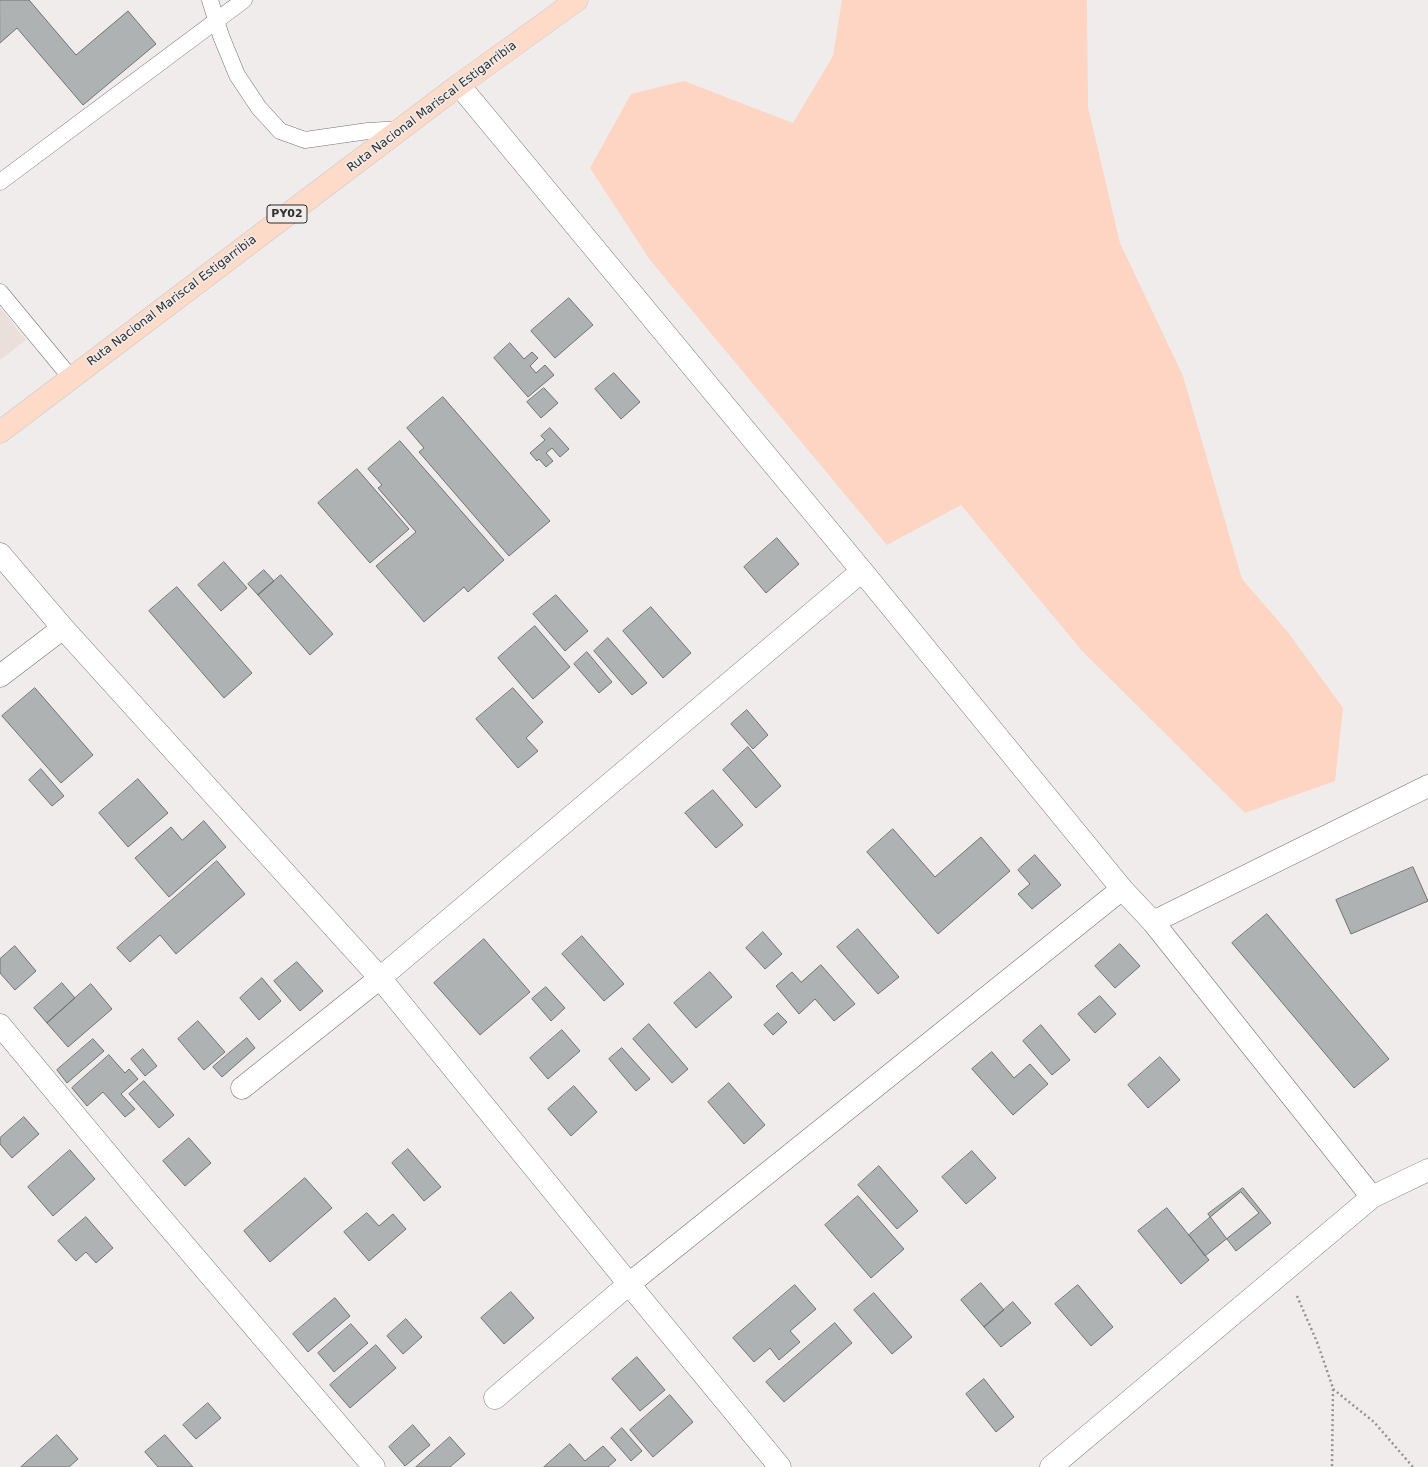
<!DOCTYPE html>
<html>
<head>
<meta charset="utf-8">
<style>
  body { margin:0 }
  canvas { display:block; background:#f0eceb }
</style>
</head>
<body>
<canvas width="1428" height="1467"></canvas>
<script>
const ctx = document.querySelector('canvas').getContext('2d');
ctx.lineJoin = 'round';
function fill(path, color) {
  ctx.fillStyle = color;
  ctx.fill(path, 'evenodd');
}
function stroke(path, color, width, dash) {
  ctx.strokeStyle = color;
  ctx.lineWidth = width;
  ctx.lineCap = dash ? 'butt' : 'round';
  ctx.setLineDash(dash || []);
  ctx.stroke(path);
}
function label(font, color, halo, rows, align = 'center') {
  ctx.font = font + ' "DejaVu Sans",sans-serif';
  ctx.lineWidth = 3;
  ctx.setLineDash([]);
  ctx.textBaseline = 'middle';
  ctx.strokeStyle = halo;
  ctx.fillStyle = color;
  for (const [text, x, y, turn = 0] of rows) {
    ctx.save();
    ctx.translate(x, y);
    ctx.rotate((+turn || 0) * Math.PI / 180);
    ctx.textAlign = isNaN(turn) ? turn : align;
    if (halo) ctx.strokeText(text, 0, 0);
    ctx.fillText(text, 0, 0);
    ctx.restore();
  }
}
fill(new Path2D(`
  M 0,307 L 26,340 L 0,360 Z`), '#eadfda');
fill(new Path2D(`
  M 842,0 L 1087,0 L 1088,107 L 1120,243 L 1183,376 L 1242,579 L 1287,631 L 1343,708 L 1335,781 L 1245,813 L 1083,652 L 961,505 L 887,545 L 650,260 L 590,168 L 631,94 L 684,81 L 793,123 L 833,56 Z`), '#fdd5c2');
const building = new Path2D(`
  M 0,0 L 29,0 L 76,55 L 128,11 L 156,44 L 83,105 L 17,28 L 0,43 Z
  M 569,298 L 593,325 L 555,358 L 531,331 Z
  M 510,343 L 524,359 L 532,352 L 538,358 L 530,366 L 536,373 L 545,365 L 554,375 L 528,397 L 494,358 Z
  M 614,373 L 640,402 L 621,419 L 595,389 Z
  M 544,388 L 558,403 L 541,418 L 527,402 Z
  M 443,397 L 550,521 L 509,556 L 419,452 L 424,448 L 407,428 Z
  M 550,428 L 569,449 L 560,457 L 552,448 L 546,453 L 553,461 L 546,467 L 539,459 L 537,461 L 530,453 L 545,440 L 541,436 Z
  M 400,441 L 504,560 L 468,592 L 464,587 L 424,622 L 376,566 L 416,532 L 378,488 L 382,485 L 368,469 Z
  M 357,469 L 409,529 L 370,563 L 318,503 Z
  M 777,538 L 799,564 L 766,593 L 744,567 Z
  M 224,562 L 247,588 L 221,611 L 198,585 Z
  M 264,570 L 274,581 L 258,595 L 248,584 Z
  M 281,575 L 333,634 L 310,655 L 258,595 Z
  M 177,587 L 252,673 L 224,698 L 149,611 Z
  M 556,595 L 588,631 L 565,651 L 533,614 Z
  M 651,607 L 691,653 L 663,678 L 623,631 Z
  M 535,626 L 570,667 L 533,699 L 498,658 Z
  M 608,638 L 647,683 L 632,695 L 594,651 Z
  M 587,652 L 612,682 L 599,693 L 574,664 Z
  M 35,688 L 93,755 L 61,783 L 2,716 Z
  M 513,688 L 543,722 L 526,738 L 538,751 L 518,768 L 476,719 Z
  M 747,710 L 768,735 L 753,749 L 731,724 Z
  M 748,747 L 781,786 L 756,808 L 723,770 Z
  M 41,769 L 64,796 L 52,806 L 29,780 Z
  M 138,779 L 168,813 L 128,847 L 99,813 Z
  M 713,790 L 743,825 L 716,848 L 685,813 Z
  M 204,821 L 226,847 L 169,897 L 135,858 L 171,827 L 182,840 Z
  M 893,829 L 935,877 L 981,837 L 1010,871 L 938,934 L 867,852 Z
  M 1035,855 L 1061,885 L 1032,909 L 1018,894 L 1030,884 L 1018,870 Z
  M 217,861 L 245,894 L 176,954 L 160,935 L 130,962 L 117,948 Z
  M 1413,867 L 1428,901 L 1351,934 L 1336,900 Z
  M 1267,914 L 1389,1059 L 1354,1088 L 1232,943 Z
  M 858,929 L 899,977 L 878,994 L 837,947 Z
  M 763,932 L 782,954 L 765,969 L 746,948 Z
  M 582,936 L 624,984 L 604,1001 L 562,954 Z
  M 484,939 L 530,992 L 480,1035 L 434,983 Z
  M 1120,944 L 1140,966 L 1115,988 L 1095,966 Z
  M 15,946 L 36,971 L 15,990 L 0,973 L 0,959 Z
  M 297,962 L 323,991 L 300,1011 L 274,981 Z
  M 821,965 L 855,1004 L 834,1021 L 815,999 L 799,1014 L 776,986 L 792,972 L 801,982 Z
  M 710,972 L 732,997 L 696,1028 L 674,1003 Z
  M 262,978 L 281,1001 L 259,1020 L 240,998 Z
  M 62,983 L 75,998 L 47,1023 L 34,1008 Z
  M 91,984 L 112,1009 L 68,1047 L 47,1023 Z
  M 546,987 L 565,1008 L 551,1021 L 532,999 Z
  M 1100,996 L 1116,1014 L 1095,1033 L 1078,1014 Z
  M 778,1013 L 787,1022 L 773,1035 L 764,1025 Z
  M 198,1021 L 225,1052 L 204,1070 L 178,1039 Z
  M 649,1024 L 688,1069 L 672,1083 L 633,1039 Z
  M 1041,1025 L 1070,1060 L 1052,1075 L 1023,1041 Z
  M 562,1030 L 580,1051 L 548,1079 L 530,1058 Z
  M 247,1038 L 255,1048 L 222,1077 L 213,1067 Z
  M 93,1039 L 104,1051 L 67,1083 L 57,1070 Z
  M 622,1048 L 650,1079 L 636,1091 L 609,1059 Z
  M 143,1049 L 157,1066 L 145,1076 L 131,1059 Z
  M 992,1052 L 1014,1078 L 1030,1064 L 1048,1084 L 1013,1115 L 972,1069 Z
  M 109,1055 L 125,1073 L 129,1069 L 138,1079 L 121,1094 L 135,1109 L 125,1117 L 103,1092 L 87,1106 L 72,1088 Z
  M 1160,1057 L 1180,1080 L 1148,1108 L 1128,1085 Z
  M 144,1081 L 174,1115 L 159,1128 L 129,1094 Z
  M 729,1083 L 765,1125 L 744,1144 L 708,1102 Z
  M 574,1086 L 597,1112 L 571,1136 L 548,1109 Z
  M 24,1117 L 39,1134 L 12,1158 L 0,1144 L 0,1138 Z
  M 189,1138 L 211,1163 L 185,1186 L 163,1161 Z
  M 408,1149 L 441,1187 L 424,1201 L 392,1163 Z
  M 70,1150 L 95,1179 L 53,1216 L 28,1187 Z
  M 972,1151 L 996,1178 L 966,1204 L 942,1177 Z
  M 879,1166 L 918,1211 L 897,1229 L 858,1185 Z
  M 305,1178 L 332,1208 L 270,1262 L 244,1231 Z
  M 1243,1188 L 1271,1223 L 1236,1251 L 1208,1214 Z
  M 1241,1192 L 1259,1213 L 1205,1256 L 1189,1235 Z
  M 858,1196 L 904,1249 L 871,1278 L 825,1225 Z
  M 1167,1208 L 1209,1260 L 1181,1284 L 1138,1231 Z
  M 367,1213 L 379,1226 L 393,1214 L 406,1229 L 369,1261 L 344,1232 Z
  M 86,1217 L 113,1248 L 96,1263 L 86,1252 L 76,1261 L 58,1241 Z
  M 981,1283 L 1004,1310 L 984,1327 L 961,1300 Z
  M 795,1285 L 816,1309 L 790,1331 L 800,1342 L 779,1360 L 770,1348 L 754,1362 L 733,1338 Z
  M 1078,1285 L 1113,1327 L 1091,1346 L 1055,1304 Z
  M 511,1292 L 534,1318 L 504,1344 L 481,1318 Z
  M 874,1293 L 912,1337 L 892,1354 L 854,1310 Z
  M 335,1298 L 350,1316 L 308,1352 L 293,1334 Z
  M 1013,1302 L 1031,1323 L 1001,1347 L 984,1327 Z
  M 406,1319 L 422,1337 L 403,1354 L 387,1336 Z
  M 835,1323 L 852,1343 L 784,1402 L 766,1382 Z
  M 351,1324 L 368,1343 L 334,1372 L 318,1353 Z
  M 376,1345 L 396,1368 L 350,1408 L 330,1385 Z
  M 637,1357 L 665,1390 L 640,1411 L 612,1379 Z
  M 984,1379 L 1014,1417 L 996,1432 L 966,1394 Z
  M 670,1395 L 693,1422 L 653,1457 L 630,1430 Z
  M 208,1403 L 221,1418 L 196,1439 L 183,1425 Z
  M 413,1425 L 430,1445 L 405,1466 L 389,1447 Z
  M 622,1428 L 642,1451 L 631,1461 L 611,1438 Z
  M 57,1435 L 78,1459 L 69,1467 L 21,1467 Z
  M 165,1435 L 193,1467 L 158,1467 L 145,1452 Z
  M 450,1437 L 465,1454 L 450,1467 L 416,1467 Z
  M 570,1444 L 585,1461 L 603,1446 L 616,1460 L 608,1467 L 544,1467 Z`);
fill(building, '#aeb2b2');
stroke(building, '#707374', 1);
const service = new Path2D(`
  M 210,0 L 221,36 L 237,75 L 259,108 L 280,131 L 305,140 L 368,131 L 402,129
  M 0,182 L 244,0
  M 0,292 L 71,378`);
const minor = new Path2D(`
  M 459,85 L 862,571 L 1122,889 L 1153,922 L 1372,1197
  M 0,554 L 63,628 L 380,978 L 629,1284 L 780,1467
  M 0,676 L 63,628
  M 1153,922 L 1428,786
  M 0,1025 L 145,1199 L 374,1467
  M 242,1088 L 380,978 L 862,571
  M 495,1398 L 629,1284 L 1122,889
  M 1051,1467 L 1372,1197 L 1428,1170`);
const primary = new Path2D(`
  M 0,432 L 459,85 L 577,0`);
stroke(service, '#767372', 17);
stroke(minor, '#767372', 23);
stroke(primary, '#c9c9c8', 23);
stroke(new Path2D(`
  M 1297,1296 L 1317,1342 L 1333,1388 L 1332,1467
  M 1333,1389 L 1374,1422 L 1413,1467`), '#949190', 2.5, [2, 3]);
stroke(service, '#fff', 16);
stroke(minor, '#fff', 22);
stroke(primary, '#fedac8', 22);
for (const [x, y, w] of [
  [287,214,40]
]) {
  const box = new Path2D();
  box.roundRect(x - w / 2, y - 9, w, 18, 3);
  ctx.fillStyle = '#f0eceb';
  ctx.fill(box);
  stroke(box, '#2f2e2d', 1);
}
label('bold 11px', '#2f2e2d', null, [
  ["PY02",287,214]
]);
label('12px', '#2f2e2d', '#f0eceb', [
  ["Ruta Nacional Mariscal Estigarribia",432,107,-37],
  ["Ruta Nacional Mariscal Estigarribia",172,301,-37]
]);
</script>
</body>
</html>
